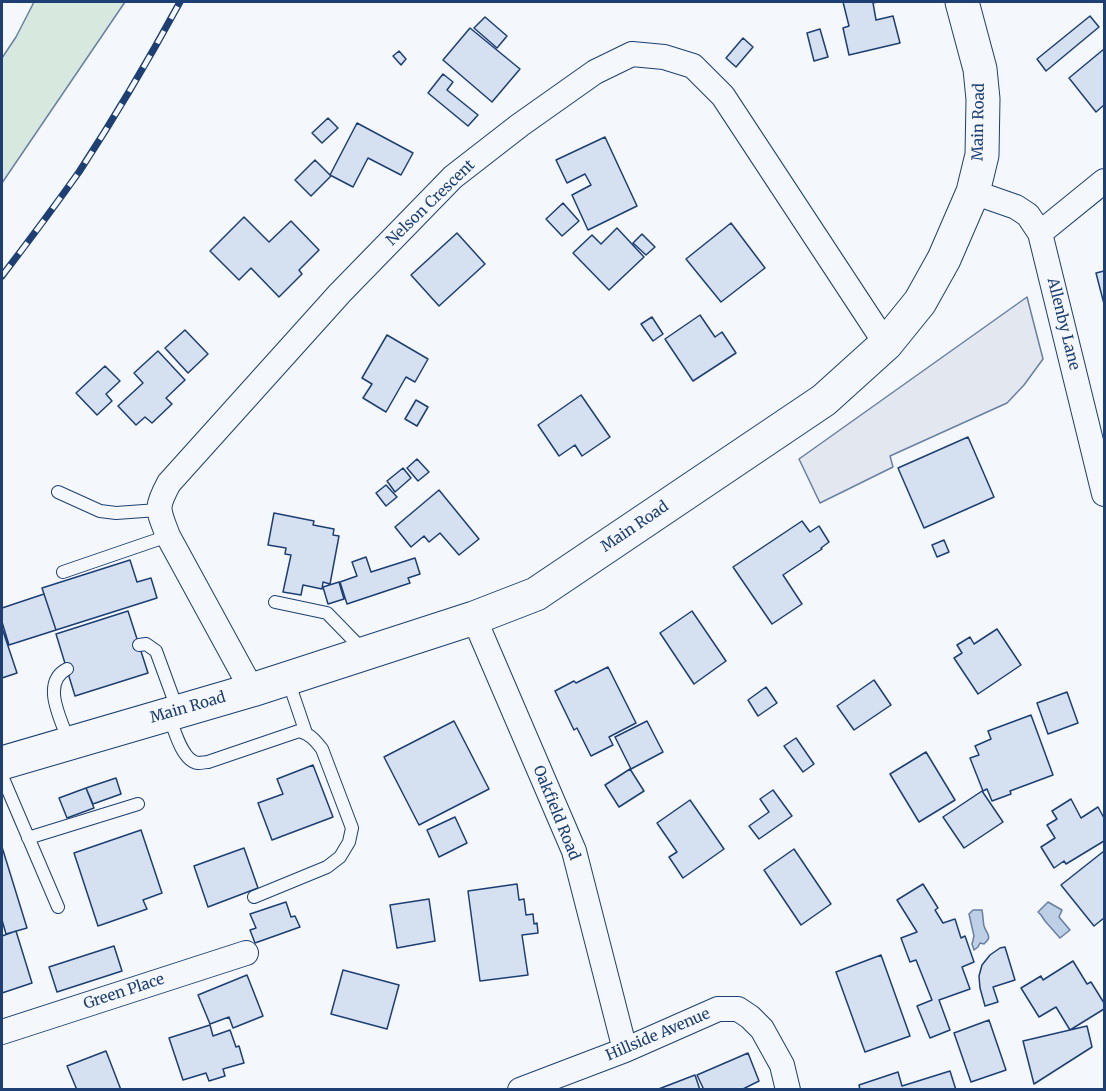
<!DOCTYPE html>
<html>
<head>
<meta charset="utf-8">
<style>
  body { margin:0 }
  #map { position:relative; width:1106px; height:1091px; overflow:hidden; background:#f4f7fb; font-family:Merriweather,serif }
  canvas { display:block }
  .frame { position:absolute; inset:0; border:3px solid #1d3f73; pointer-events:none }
</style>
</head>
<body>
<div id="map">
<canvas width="1106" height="1091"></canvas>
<div class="frame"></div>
</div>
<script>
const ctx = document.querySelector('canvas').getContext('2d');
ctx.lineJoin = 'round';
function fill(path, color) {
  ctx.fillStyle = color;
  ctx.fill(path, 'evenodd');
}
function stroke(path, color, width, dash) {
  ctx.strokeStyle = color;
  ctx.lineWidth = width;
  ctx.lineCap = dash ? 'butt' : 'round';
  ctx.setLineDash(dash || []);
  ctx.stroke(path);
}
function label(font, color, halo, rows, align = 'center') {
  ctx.font = font + ' Merriweather,serif';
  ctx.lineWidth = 4.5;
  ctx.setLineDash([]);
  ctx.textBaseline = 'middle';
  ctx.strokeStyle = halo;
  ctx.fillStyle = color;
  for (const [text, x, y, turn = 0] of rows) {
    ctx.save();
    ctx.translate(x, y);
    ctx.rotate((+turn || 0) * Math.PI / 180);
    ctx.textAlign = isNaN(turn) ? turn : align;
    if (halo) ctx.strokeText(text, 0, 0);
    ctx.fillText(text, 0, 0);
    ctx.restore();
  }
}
const green = new Path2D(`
  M 34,2 L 125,2 L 2,183 L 2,58 L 16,37 Z`);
fill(green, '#d7e8df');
stroke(green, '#687fa3', 1.5);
const parking = new Path2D(`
  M 1027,297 L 1043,359 L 1024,385 L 1007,403 L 890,456 L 893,467 L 820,503 L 799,459 Z`);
fill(parking, '#e3e8f0');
stroke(parking, '#687fa3', 1.5);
const water = new Path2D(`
  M 1048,902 L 1062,910 L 1059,917 L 1070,930 L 1060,938 L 1045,921 L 1041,915 L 1038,912 Z
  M 973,910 L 982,910 C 983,915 983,921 984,926 C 987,935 993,936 984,944 L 980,943 L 978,947 L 974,950 L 972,944 L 974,936 L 969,914 Z`);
fill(water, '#bed0e5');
stroke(water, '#687fa3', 1.5);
const building = new Path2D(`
  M 843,2 L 877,2 L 873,3 L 876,20 L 893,16 L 900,43 L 849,55 L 843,28 L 849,26 Z
  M 1090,16 L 1099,27 L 1046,71 L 1037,59 Z
  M 485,17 L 507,36 L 497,48 L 474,28 Z
  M 470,28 L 520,69 L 492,102 L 443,60 Z
  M 820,29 L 828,57 L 814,61 L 807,33 Z
  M 743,38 L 753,47 L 736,67 L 726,58 Z
  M 1104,49 L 1104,105 L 1096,112 L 1069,78 Z
  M 399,51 L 406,59 L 401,65 L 393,56 Z
  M 443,74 L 453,82 L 447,90 L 478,115 L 468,126 L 428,93 Z
  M 328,118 L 338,128 L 322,143 L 312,133 Z
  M 357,123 L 413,153 L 401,175 L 368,158 L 353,187 L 330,175 Z
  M 605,137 L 637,206 L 588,230 L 572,195 L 591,185 L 585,174 L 567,183 L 556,160 Z
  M 315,160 L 331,176 L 311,196 L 295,180 Z
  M 563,203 L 579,221 L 562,236 L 546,219 Z
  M 244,217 L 269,242 L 291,221 L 319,250 L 299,270 L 302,274 L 279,297 L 251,268 L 239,280 L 210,251 Z
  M 731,223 L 765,268 L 721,302 L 686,259 Z
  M 617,228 L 644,257 L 609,290 L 573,253 L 592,235 L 601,244 Z
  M 457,233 L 485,264 L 439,306 L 411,275 Z
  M 642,234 L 655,247 L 646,255 L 633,243 Z
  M 1104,271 L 1104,304 L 1096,273 Z
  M 700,315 L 715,337 L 722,332 L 736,353 L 693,381 L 665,339 Z
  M 652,317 L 663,334 L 653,341 L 641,324 Z
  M 185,330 L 208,354 L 188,373 L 165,348 Z
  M 387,335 L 428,359 L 415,382 L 406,377 L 386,412 L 363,398 L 372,384 L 362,378 Z
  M 158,351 L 185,380 L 166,398 L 172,404 L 152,423 L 145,417 L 136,425 L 118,406 L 143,383 L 134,373 Z
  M 105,366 L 120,381 L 106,394 L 112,401 L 97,415 L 76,393 Z
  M 581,395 L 610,437 L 582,456 L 575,445 L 559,456 L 538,425 Z
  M 416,400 L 428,407 L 417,426 L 405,419 Z
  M 968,437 L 994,497 L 924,528 L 898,468 Z
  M 417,459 L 429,472 L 418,481 L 407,468 Z
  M 403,468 L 411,478 L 395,492 L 387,481 Z
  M 386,485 L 397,497 L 386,506 L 376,493 Z
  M 439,490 L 479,539 L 459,555 L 440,533 L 429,542 L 424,536 L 411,547 L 395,527 Z
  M 274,513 L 314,521 L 313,525 L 334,529 L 333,535 L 339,536 L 330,584 L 323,582 L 322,589 L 303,585 L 301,595 L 283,592 L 291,555 L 285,554 L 286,548 L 268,545 Z
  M 802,521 L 810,532 L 819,526 L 829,542 L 821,548 L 822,549 L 783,575 L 802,604 L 772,624 L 733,567 Z
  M 944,540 L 949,552 L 937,557 L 932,545 Z
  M 366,557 L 371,572 L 415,558 L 420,574 L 408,578 L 410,583 L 347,604 L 340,582 L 357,576 L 352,562 Z
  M 130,560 L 137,582 L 151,578 L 157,598 L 56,630 L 42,588 Z
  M 339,582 L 344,599 L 328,604 L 323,587 Z
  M 44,594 L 56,630 L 9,645 L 2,622 L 2,608 Z
  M 128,611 L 148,673 L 75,696 L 56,634 Z
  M 692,611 L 726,661 L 694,684 L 660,633 Z
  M 2,628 L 17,673 L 2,678 Z
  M 997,629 L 1021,665 L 978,694 L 954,658 L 962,653 L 957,645 L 970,637 L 974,644 Z
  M 608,667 L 636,723 L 609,737 L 613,745 L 591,756 L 577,728 L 574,730 L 555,691 L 574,681 L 576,683 Z
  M 874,680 L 891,705 L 854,730 L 837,706 Z
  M 766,687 L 777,703 L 758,716 L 748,700 Z
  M 1067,692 L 1078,723 L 1048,734 L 1037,703 Z
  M 1031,715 L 1053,775 L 1010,791 L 1011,794 L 992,801 L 987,789 L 983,791 L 970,758 L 979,755 L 975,746 L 991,739 L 988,731 Z
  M 454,721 L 489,789 L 419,825 L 384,757 Z
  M 647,721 L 663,752 L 631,769 L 615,737 Z
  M 796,738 L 814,764 L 803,772 L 784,746 Z
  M 926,752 L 955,800 L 919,822 L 890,774 Z
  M 313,765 L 333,817 L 272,840 L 258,803 L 283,794 L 277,779 Z
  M 630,769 L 644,791 L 619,807 L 605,785 Z
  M 116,778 L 121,794 L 93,804 L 86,788 Z
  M 86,788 L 94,808 L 67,818 L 59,798 Z
  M 773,790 L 792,816 L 759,839 L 749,826 L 769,812 L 760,799 Z
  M 982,791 L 1003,822 L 964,848 L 943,817 Z
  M 1071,799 L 1081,818 L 1098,807 L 1104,818 L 1104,841 L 1066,864 L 1064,861 L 1054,868 L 1041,847 L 1055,838 L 1047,825 L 1057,819 L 1052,811 Z
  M 690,800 L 724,849 L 683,878 L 669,857 L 677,852 L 657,823 Z
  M 455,817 L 467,843 L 439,857 L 427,830 Z
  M 141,830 L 162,893 L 143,900 L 147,909 L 98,926 L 74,853 Z
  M 2,847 L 27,928 L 6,934 L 2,920 Z
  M 244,848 L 258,888 L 208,907 L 194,866 Z
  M 794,849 L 831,904 L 801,925 L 764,870 Z
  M 1104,851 L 1104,918 L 1094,926 L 1061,885 Z
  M 517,884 L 519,900 L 524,899 L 526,915 L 533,914 L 534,924 L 537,923 L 538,933 L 522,935 L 528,975 L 480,981 L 468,891 Z
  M 923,884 L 938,908 L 935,910 L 943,923 L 955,919 L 961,938 L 965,936 L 974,962 L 962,967 L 970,989 L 939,1000 L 950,1030 L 930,1038 L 917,1006 L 932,1000 L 916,960 L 910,962 L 901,938 L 917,932 L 897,900 Z
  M 429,899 L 435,941 L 397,948 L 390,905 Z
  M 286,902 L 291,917 L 295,916 L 300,927 L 255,943 L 250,930 L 256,928 L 250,914 Z
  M 16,931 L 32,983 L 2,993 L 2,936 Z
  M 114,946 L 122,971 L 57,992 L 49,967 Z
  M 1005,947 L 1015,980 L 993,987 L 998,1002 L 985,1006 L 980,988 L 979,976 L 982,965 L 990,955 L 1000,948 Z
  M 881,955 L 910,1036 L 865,1052 L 836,972 Z
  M 1073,961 L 1087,984 L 1091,982 L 1104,1003 L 1104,1009 L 1070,1030 L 1056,1007 L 1039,1017 L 1021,988 L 1041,976 L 1043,980 Z
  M 343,970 L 399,985 L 387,1029 L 331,1014 Z
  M 247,975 L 263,1016 L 233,1028 L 229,1017 L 210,1024 L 198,995 Z
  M 989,1020 L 1006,1070 L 971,1082 L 954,1033 Z
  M 210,1025 L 213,1036 L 230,1030 L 236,1047 L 239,1046 L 244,1063 L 223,1069 L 225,1076 L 209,1081 L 206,1073 L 183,1080 L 169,1038 Z
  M 1087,1026 L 1092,1047 L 1034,1084 L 1023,1041 Z
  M 106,1051 L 121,1090 L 77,1090 L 67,1066 Z
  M 748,1053 L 759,1081 L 741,1090 L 704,1090 L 697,1075 Z
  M 950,1071 L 956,1090 L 860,1090 L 859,1085 L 898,1072 L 902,1086 Z
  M 695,1075 L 700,1090 L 656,1090 Z`);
fill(building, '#d5e0f0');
stroke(building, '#1d3f73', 1.5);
const service = new Path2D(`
  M 58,492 L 100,511 L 116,513 L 158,510
  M 63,572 L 168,536
  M 275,602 L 327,613 L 363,650
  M 139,645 L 146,644 L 156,651 L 178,711
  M 67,669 C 40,683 62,721 69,742
  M 288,680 L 306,733
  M 169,715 C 174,729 182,761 198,763 C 202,763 205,762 208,762 L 299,731 C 310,734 315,740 322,749 L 352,828 L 349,842 L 340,857 L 327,867 L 254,897
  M 2,776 L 58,907
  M 28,838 L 138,804`);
const minor = new Path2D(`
  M 973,192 L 1016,207 L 1028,215 L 1040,233 L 1104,494
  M 1040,233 L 1104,181
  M 474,618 L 574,851 L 625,1050
  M 252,690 L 168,536 C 158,509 155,509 169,483 L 340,293 L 453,177 L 520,125 L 595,72 L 632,54 L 664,57 L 693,66 L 723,96 L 886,344
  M 2,1032 L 246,953
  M 520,1090 L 625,1050 L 718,1009 L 738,1009 L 750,1017 L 762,1029 L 782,1065 L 788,1090`);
const secondary = new Path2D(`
  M 2,763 L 252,690 L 474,618 L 536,594 L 824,400 L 886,344 L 920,302 L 944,259 L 973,192 L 982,155 L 983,99 L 980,69 L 962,2`);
stroke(service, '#1d3f73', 14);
stroke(minor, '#1d3f73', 26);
stroke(secondary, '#1d3f73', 35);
stroke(service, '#f4f7fb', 12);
stroke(minor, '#f4f7fb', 24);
stroke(secondary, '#f4f7fb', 33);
const rail = new Path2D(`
  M 2,276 C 28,242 54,207 79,172 C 115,117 149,59 180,2`);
stroke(rail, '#1d3f73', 7);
stroke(rail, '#f4f7fb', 4.5, [14]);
label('15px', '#1d3f73', '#f4f7fb', [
  ["Main Road",979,122,-89],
  ["Nelson Crescent",431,203,-44],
  ["Allenby Lane",1063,324,76],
  ["Main Road",635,527,-34],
  ["Main Road",188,708,-16],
  ["Oakfield Road",556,813,68],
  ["Green Place",124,992,-18],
  ["Hillside Avenue",658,1035,-23]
]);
</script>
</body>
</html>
